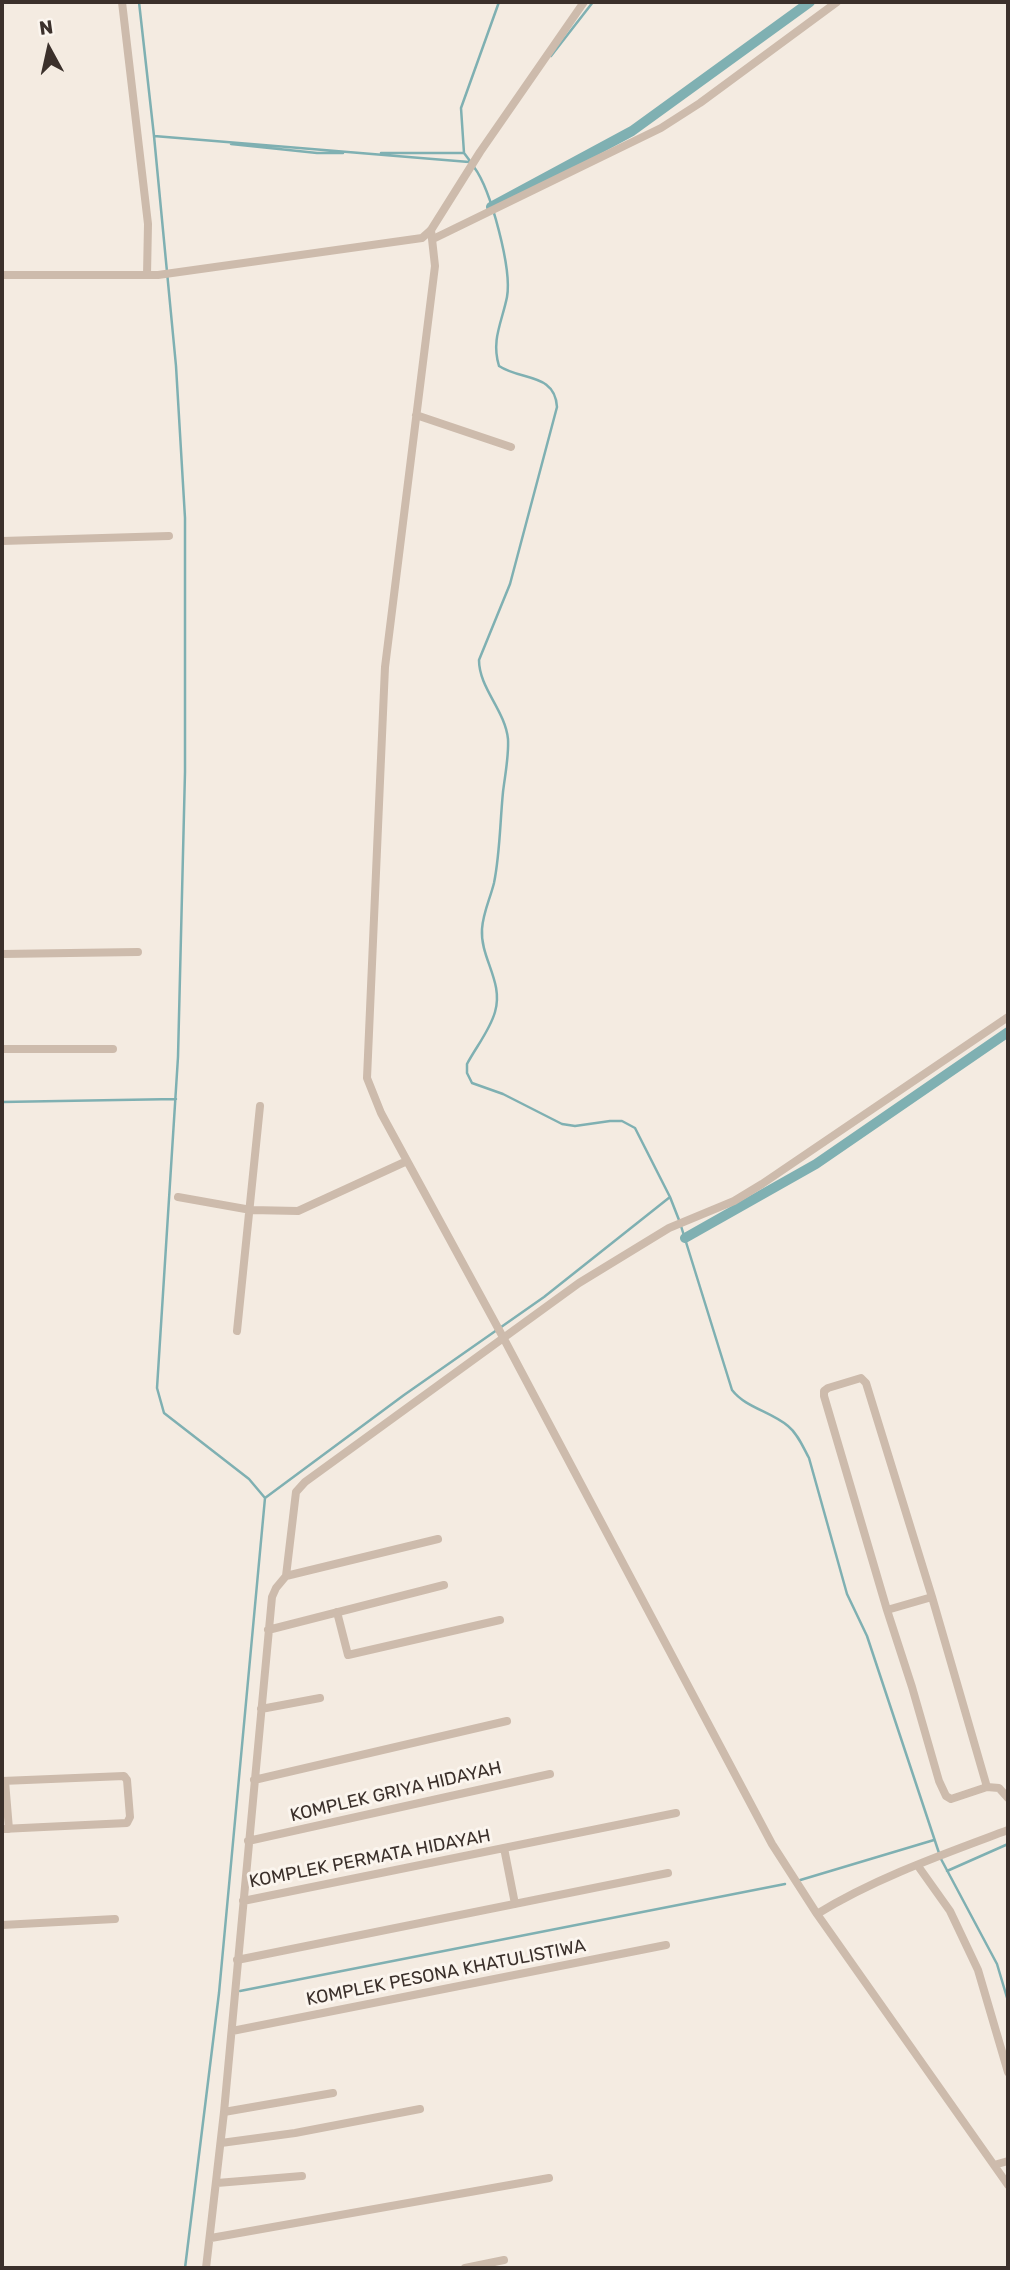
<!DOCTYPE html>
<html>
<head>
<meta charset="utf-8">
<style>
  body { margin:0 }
  #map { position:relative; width:1010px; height:2270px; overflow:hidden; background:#f4ebe1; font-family:Rubik,sans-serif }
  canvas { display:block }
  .frame { position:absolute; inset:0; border:4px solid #3b302b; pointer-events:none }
  .north { position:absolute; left:14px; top:14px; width:70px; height:70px; -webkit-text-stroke:5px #fbf5ee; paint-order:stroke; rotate:352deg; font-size:19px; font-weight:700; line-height:28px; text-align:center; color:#3b302b }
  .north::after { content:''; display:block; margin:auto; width:24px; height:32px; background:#3b302b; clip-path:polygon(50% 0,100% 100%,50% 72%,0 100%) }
</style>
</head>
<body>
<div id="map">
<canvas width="1010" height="2270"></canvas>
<div class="frame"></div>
<div class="north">N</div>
</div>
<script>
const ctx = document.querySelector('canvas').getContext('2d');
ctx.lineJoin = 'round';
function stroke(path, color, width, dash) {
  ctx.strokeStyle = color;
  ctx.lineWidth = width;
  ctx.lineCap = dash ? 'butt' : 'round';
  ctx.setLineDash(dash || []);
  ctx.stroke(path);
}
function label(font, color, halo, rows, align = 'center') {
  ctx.font = font + ' Rubik,sans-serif';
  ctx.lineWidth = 6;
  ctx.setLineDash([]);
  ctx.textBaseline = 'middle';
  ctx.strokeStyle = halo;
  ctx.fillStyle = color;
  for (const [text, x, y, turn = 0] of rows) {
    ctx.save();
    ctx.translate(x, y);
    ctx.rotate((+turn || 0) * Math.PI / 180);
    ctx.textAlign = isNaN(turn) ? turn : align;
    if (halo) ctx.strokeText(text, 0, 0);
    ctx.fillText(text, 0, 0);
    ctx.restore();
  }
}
stroke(new Path2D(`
  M 139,2 L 154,136 L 176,366 L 185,518 L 185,772 L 178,1057 L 157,1388 L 164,1413 L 249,1479 L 265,1498
  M 551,56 L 593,2
  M 154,136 L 469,162
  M 231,144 L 317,153 L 343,153
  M 381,153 L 464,153
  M 470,161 L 464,153 L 461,108 L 499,2
  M 474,167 C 491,190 512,269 507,297 C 502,322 491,340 499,366 C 522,381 555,373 557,407 L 510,584 L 479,660 C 479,688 505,710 508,739 C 509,756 505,775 503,792 C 500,822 500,854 494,883 C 490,899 483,913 482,929 C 480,958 504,982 495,1012 C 490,1030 476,1047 467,1064 L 467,1073 L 472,1083 L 503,1094 L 562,1124 L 575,1126 L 610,1121 L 622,1121 L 635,1128 L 670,1197 L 679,1220
  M 2,1102 L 176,1099
  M 681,1226 L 732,1390 C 746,1408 770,1411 788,1426 C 798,1434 803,1447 809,1458 L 847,1594 L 867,1636 L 939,1853
  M 941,1859 L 997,1964 L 1008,2001
  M 947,1871 L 1008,1844
  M 797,1881 L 934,1840
  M 240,1991 L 785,1884
  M 185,2268 L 219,1993 L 265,1498 L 404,1395 L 544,1297 L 670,1197`), '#7fb0b2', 2.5);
stroke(new Path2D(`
  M 491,207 L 632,131 L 810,2
  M 685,1238 L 816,1164 L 1008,1032`), '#7fb0b2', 10);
stroke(new Path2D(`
  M 122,2 L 148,224 L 147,275
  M 431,230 L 435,266 L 385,667 L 367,1078 L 381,1113 L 504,1339 L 772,1844 L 817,1914 L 1008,2185
  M 433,239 L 661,128 L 700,103 L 837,2
  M 2,275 L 158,275 L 422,238 L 431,230 L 480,152 L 584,2
  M 416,415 L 511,447
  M 2,541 L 169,536
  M 2,954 L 138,952
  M 2,1049 L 113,1049
  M 178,1197 L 251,1210 L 298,1211 L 407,1161
  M 237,1331 L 260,1106
  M 286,1576 L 438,1539
  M 932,1597 L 887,1610 L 912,1687 L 939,1781 L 946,1796 L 951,1799 L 987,1787 L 999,1788 L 1008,1798
  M 887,1610 L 824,1396 L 824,1391 L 828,1388 L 861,1378 L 866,1383 L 932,1597 L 987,1787
  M 337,1612 L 348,1655 L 500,1620
  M 268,1630 L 444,1585
  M 261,1709 L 320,1698
  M 254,1780 L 507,1721
  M 2,1781 L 124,1776 L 127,1780 L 130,1817 L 127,1823 L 2,1829
  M 5,1781 L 9,1829
  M 248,1841 L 550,1774
  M 504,1848 L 515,1904
  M 918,1866 L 950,1911 L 978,1970 L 1008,2072
  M 243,1901 L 676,1813
  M 817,1914 C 875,1878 944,1854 1008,1830
  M 2,1925 L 115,1919
  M 237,1960 L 668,1873
  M 232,2031 L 666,1945
  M 224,2112 L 333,2093
  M 221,2143 L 295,2133 L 420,2109
  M 994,2165 L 1008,2161
  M 217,2183 L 302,2176
  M 211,2238 L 549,2178
  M 206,2268 L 224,2112 L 272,1597 L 276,1588 L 286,1576 L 296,1492 L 305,1482 L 579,1283 L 669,1228 L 734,1201 L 762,1184 L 1008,1017
  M 465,2268 L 504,2260`), '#cdbbac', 8);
label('18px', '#3b302b', '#fbf5ee', [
  ["KOMPLEK GRIYA HIDAYAH",396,1792,-13],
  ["KOMPLEK PERMATA HIDAYAH",370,1859,-11],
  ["KOMPLEK PESONA KHATULISTIWA",446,1973,-11]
]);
</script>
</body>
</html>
